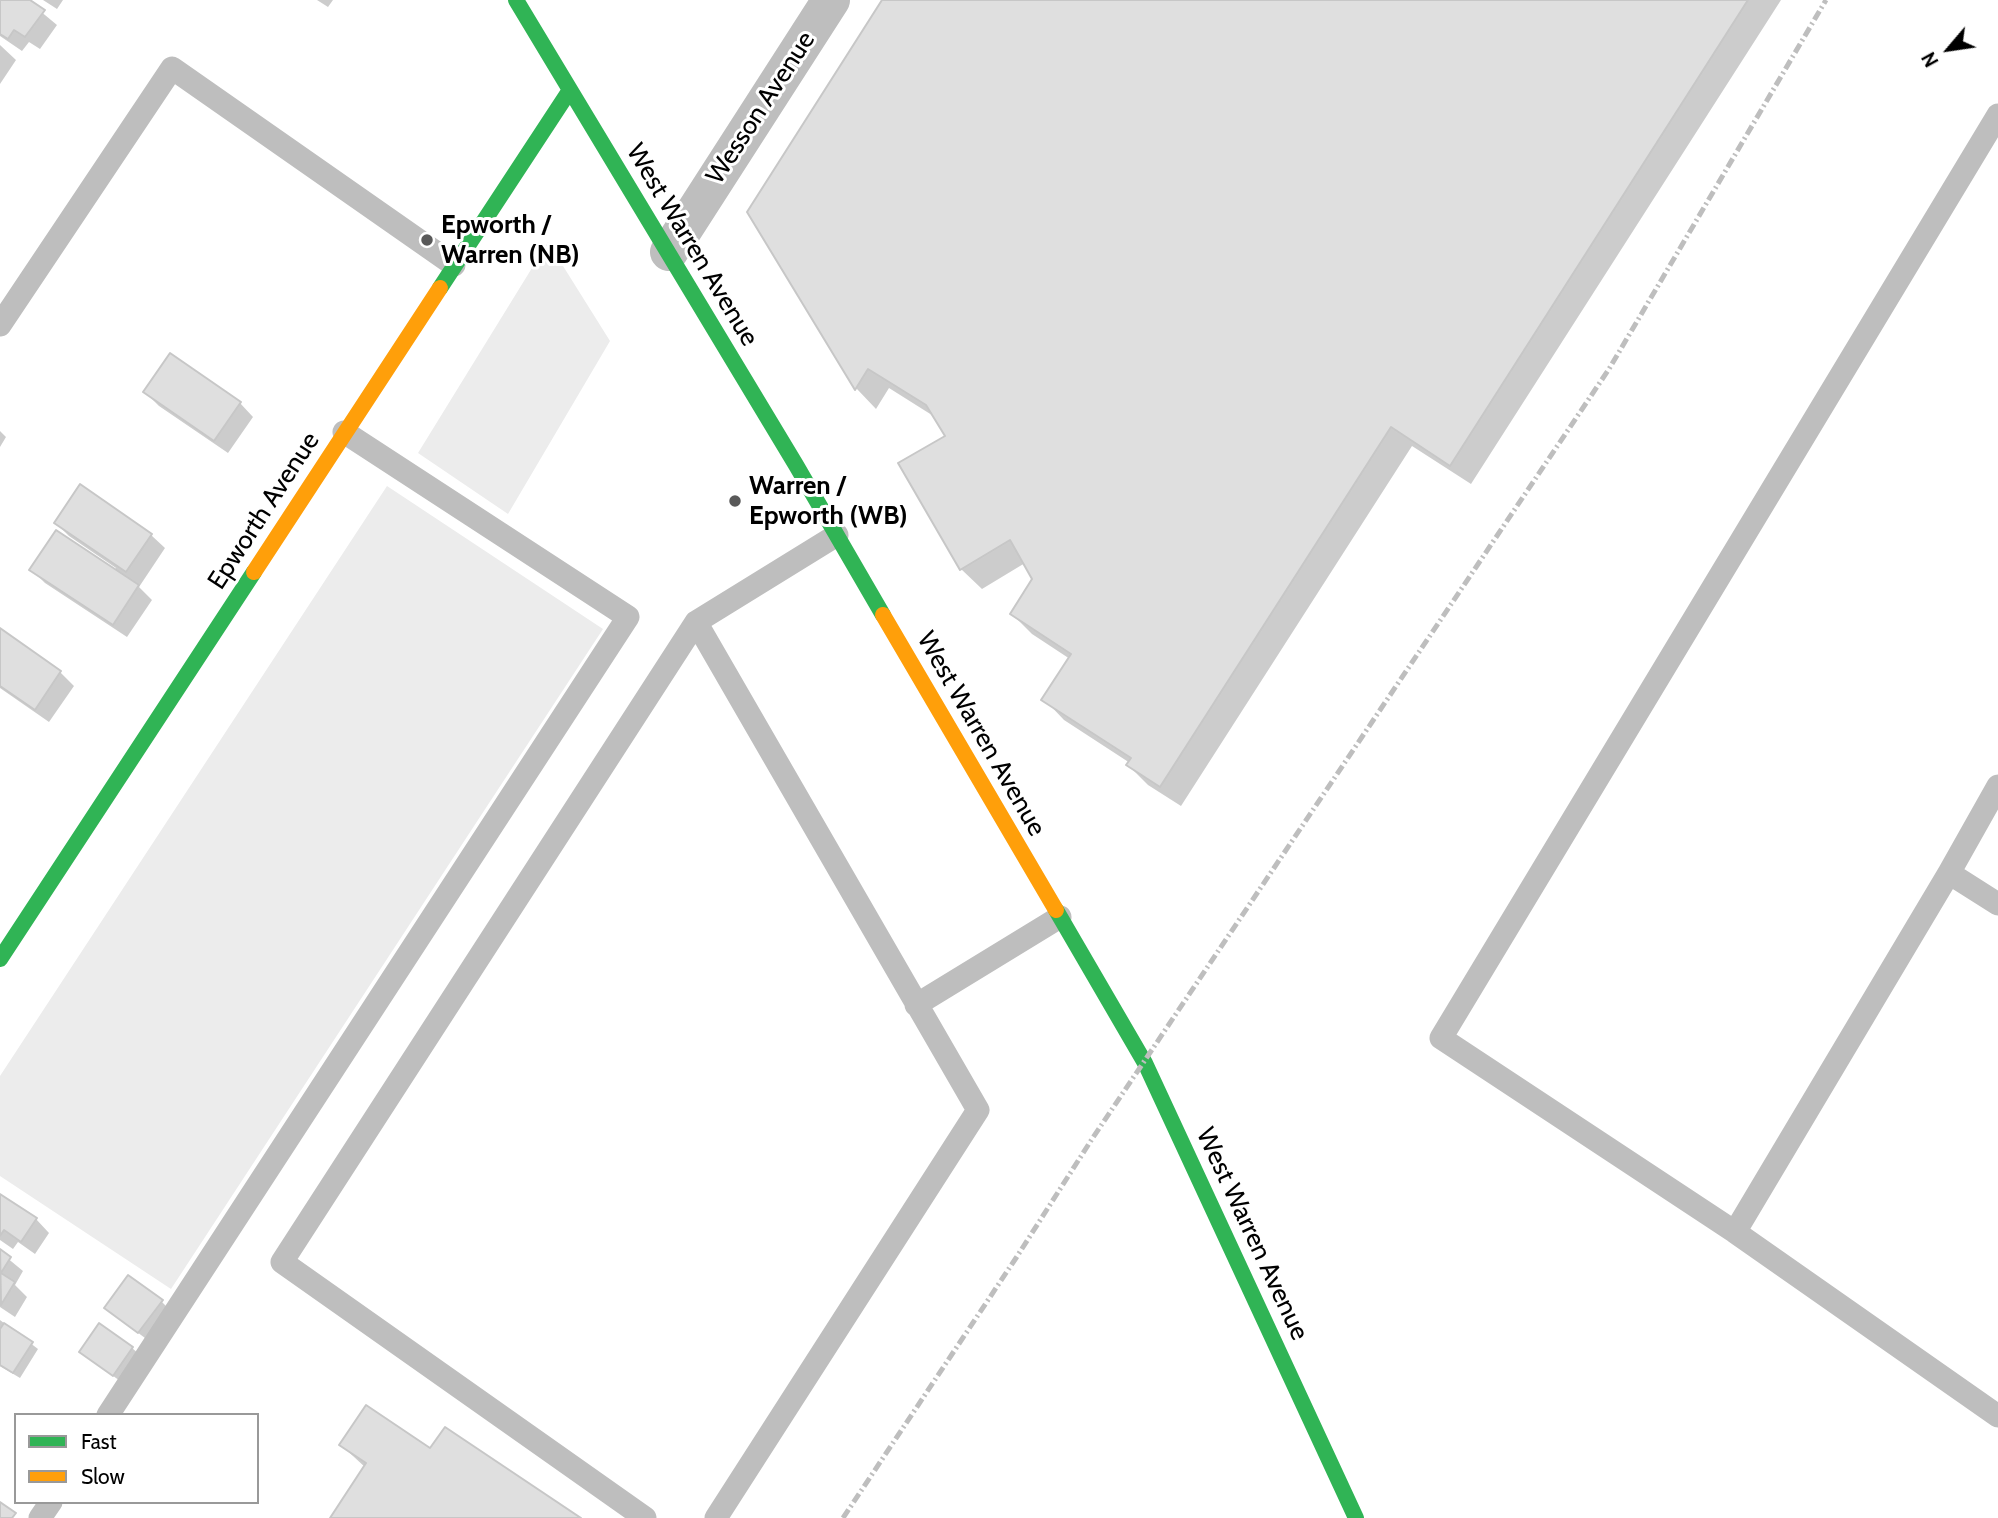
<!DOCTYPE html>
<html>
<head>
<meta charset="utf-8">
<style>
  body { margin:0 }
  #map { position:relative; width:1998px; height:1518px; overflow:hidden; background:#fff; font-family:Cabin,sans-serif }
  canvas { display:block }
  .legend { position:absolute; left:14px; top:1413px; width:245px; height:91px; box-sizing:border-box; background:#fff; border:2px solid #999; margin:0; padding:9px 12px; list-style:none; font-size:21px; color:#000 }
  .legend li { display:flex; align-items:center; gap:14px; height:35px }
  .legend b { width:35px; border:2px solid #999 }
  .north { position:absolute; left:1914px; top:14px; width:70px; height:70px; -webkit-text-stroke:5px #fff; paint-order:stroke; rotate:241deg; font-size:19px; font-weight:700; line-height:28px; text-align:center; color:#000 }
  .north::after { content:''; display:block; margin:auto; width:24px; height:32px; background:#000; clip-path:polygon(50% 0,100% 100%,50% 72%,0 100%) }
</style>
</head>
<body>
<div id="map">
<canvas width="1998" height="1518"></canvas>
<ul class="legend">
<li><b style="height:9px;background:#30b455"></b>Fast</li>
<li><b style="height:9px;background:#ff9f0a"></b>Slow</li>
</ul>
<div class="north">N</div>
</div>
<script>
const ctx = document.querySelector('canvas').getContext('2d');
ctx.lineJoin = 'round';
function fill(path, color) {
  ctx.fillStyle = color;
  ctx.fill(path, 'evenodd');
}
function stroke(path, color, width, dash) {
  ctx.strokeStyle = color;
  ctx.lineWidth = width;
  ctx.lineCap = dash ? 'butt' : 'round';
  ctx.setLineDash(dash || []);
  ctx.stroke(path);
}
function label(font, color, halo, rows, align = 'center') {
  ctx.font = font + ' Cabin,sans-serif';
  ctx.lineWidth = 6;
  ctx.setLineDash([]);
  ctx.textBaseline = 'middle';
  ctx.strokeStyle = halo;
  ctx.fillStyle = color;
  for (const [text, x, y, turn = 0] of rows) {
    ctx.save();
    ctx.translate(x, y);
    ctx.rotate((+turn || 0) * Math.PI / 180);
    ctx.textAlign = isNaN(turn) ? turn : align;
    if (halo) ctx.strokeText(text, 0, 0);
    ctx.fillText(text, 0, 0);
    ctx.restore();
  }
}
fill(new Path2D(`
  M 548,242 L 610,341 L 508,514 L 418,453 Z
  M 387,486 L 603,629 L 171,1289 L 0,1176 L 0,1076 Z`), '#ececec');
fill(new Path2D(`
  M 0,0 L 27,0 L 57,25 L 40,49 L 29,42 L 22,51 L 0,36 Z
  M 43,0 L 63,0 L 57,9 Z
  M 317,0 L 333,0 L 328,7 Z
  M 884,0 L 1781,0 L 1471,484 L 1412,446 L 1181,806 L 1148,785 L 1128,765 L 1130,763 L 1064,720 L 1044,699 L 1070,659 L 1032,634 L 1012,614 L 1034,579 L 1025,563 L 982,589 L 961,569 L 947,436 L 935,417 L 889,388 L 876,409 L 857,389 L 749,212 Z
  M 0,45 L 16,60 L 0,84 Z
  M 145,392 L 240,403 L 253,417 L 228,453 L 159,406 Z
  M 0,431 L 6,437 L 0,447 Z
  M 56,523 L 151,535 L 165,548 L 139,587 L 152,600 L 127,637 L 45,583 L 32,570 L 114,571 L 116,568 L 69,536 Z
  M 0,630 L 60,672 L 74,686 L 49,722 L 0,688 Z
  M 0,1196 L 36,1219 L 49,1233 L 35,1254 L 18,1242 L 13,1249 L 0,1240 Z
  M 0,1252 L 23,1271 L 15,1285 L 27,1297 L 15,1317 L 0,1307 Z
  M 161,1301 L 168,1308 L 145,1338 L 113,1314 Z
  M 0,1320 L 38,1349 L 20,1378 L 0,1366 Z
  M 132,1348 L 139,1354 L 120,1381 L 81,1352 Z
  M 341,1445 L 431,1451 L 578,1518 L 332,1518 L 366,1468 Z`), '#0003');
const building = new Path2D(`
  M 0,0 L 30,0 L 45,10 L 25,37 L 14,30 L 8,39 L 0,34 Z
  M 882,0 L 1748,0 L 1450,466 L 1391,427 L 1160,787 L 1126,765 L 1131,758 L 1041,700 L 1071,654 L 1010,614 L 1032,579 L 1010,540 L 960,570 L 898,463 L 945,436 L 926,405 L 868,369 L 855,390 L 747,212 Z
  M 170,353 L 241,402 L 214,441 L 143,392 Z
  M 80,484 L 152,534 L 126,572 L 54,523 Z
  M 56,530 L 139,585 L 113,625 L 29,570 Z
  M 0,628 L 61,671 L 35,710 L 0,686 Z
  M 0,1194 L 37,1218 L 21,1242 L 4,1230 L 0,1236 Z
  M 0,1249 L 11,1257 L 1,1273 L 15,1282 L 1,1305 Z
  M 128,1275 L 163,1300 L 138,1333 L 104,1308 Z
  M 4,1323 L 33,1342 L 13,1373 L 0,1365 L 0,1329 Z
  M 99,1323 L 133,1347 L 113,1376 L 79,1352 Z
  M 366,1405 L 430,1448 L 445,1427 L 581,1518 L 330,1518 L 366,1463 L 339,1445 Z
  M 0,1502 L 16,1513 L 12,1518 L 0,1518 Z`);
fill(building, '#dfdfdf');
stroke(building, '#c7c7c7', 2);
stroke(new Path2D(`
  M 1998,115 L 1441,1038 L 1735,1232 L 1998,1416
  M 0,325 L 172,68 L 454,265
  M 696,622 L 978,1110 L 716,1518
  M 1998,786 L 1949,873 L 1998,904
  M 916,1005 L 1060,917
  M 1735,1232 L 1949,873
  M 108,1415 L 628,617 L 344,432
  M 40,1518 L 51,1502
  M 645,1518 L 282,1262 L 696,622 L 837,535`), '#bebebe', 23);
stroke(new Path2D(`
  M 669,252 L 831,0`), '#bebebe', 38);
stroke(new Path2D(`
  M 516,0 L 796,465 L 883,615
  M 440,288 L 570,90
  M 1056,910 L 1145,1063 L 1356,1518
  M 0,959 L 254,572`), '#30b455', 16);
stroke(new Path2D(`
  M 254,572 L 440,288
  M 883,615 L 1056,910`), '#ff9f0a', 16);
stroke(new Path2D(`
  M 843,1518 L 1016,1258 L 1092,1139 L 1609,369 L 1826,0`), '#bebebe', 5, [10, 3.5, 2, 3.5]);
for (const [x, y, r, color] of [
  [427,240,7,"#595959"],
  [735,501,7,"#595959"]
]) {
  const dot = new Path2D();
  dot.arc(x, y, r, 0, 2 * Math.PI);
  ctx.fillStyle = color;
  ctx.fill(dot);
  stroke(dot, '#fff', 2.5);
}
label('26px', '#000', '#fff', [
  ["Wesson Avenue",761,108,-57],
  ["West Warren Avenue",692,245,59],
  ["Epworth Avenue",264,511,-57],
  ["West Warren Avenue",981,734,60],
  ["West Warren Avenue",1252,1234,65]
]);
label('bold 26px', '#000', '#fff', [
  ["Epworth /",441,225],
  ["Warren (NB)",441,255],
  ["Warren /",749,486],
  ["Epworth (WB)",749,516]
], 'left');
</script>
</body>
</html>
